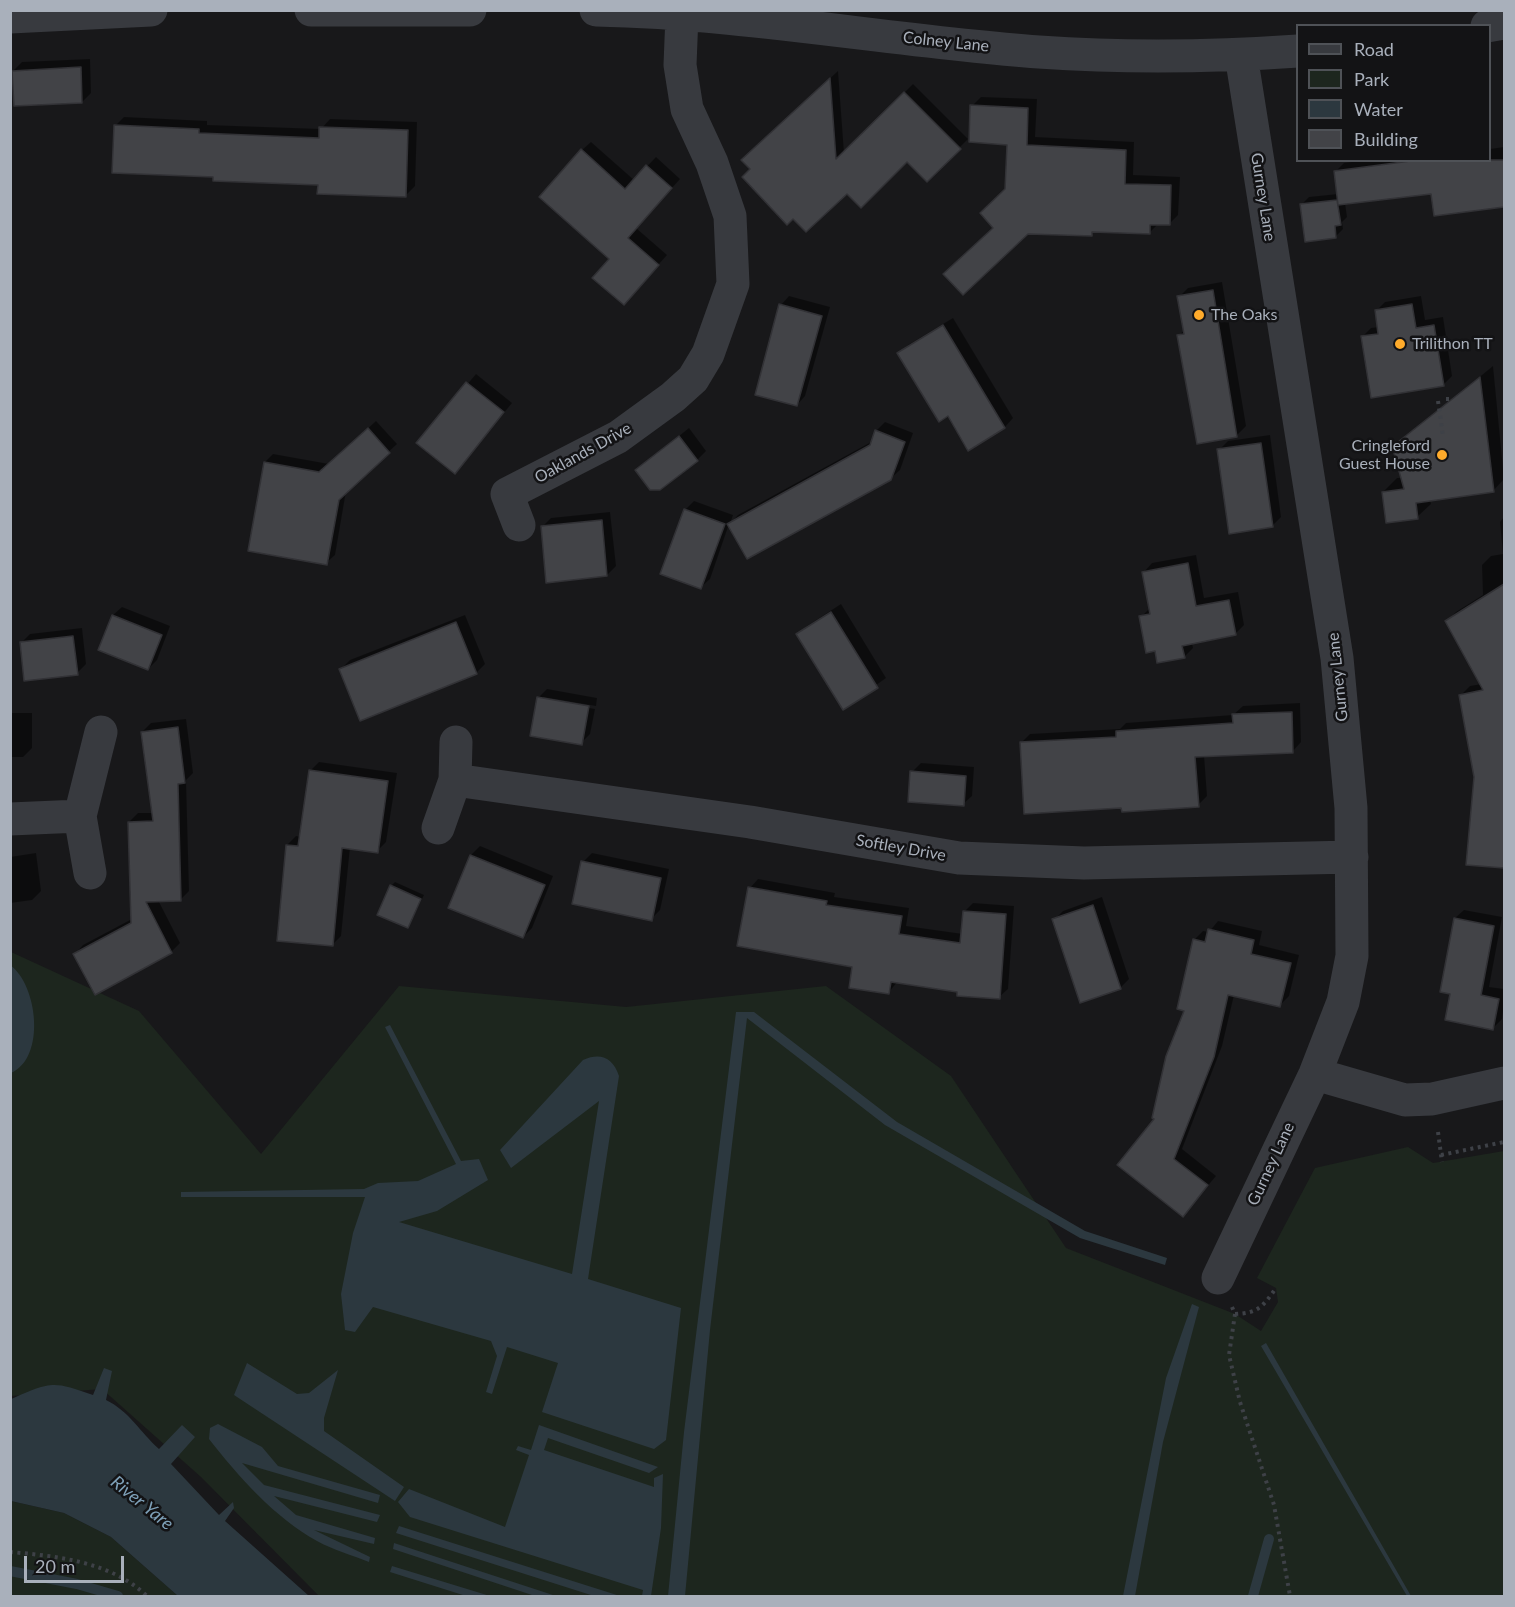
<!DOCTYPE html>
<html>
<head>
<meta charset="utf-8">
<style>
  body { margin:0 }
  #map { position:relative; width:1515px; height:1607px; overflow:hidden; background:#18181a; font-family:Lato,sans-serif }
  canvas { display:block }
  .frame { position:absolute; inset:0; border:12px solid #a9b0bb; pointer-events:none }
  .legend { position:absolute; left:1296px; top:24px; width:195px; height:138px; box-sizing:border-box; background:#131315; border:2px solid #4f5257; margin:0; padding:8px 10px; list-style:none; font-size:18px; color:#a9b0bb }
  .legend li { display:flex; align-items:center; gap:12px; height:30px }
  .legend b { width:30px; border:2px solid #4f5257 }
  .scale { position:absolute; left:24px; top:1556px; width:100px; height:27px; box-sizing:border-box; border:3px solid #a9b0bb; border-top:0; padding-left:8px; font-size:18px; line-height:21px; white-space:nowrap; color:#a9b0bb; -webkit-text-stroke:4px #131315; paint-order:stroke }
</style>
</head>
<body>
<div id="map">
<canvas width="1515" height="1607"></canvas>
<div class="frame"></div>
<ul class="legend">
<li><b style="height:8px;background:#383a3f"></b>Road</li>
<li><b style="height:16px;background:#1d261e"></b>Park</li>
<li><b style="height:16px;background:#2c383f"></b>Water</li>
<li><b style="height:16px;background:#424347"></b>Building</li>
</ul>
<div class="scale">20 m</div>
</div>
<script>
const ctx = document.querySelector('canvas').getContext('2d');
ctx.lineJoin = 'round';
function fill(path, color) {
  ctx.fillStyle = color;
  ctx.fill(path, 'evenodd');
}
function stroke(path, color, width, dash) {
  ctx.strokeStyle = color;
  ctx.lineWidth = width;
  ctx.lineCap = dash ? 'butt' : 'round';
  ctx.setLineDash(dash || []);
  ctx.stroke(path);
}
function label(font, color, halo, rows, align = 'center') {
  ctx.font = font + ' Lato,sans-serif';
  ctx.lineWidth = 5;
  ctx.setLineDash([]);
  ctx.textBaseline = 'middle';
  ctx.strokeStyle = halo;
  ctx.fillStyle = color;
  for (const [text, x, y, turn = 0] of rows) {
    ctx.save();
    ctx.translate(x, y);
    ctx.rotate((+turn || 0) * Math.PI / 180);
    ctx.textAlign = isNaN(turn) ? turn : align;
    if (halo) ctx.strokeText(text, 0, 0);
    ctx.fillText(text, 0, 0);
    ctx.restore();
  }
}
fill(new Path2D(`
  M 11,952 L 139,1011 L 261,1154 L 399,986 L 626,1007 L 826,986 L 951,1076 L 1066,1248 L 1235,1314 L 1261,1331 L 1278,1302 L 1276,1288 L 1257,1278 L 1315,1168 L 1408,1147 L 1433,1163 L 1504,1151 L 1504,1596 L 319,1596 L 201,1477 L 102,1389 L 11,1396 Z
  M 11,1501 L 64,1513 L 111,1537 L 178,1596 L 11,1596 Z`), '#1d261e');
fill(new Path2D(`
  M 10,965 C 38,985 46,1058 11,1073 Z
  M 736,1012 L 754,1012 L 897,1122 L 1085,1231 L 1167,1258 L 1165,1265 L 1080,1238 L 885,1125 L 747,1018 L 710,1330 L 685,1596 L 668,1596 L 684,1432 Z
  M 390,1025 L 461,1161 L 479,1159 L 488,1180 L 437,1211 L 399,1222 L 572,1274 L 599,1101 L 511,1168 L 500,1150 L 583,1060 C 601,1052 613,1058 619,1076 L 588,1279 L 681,1308 L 666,1440 L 654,1449 L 542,1412 L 558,1363 L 507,1347 L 492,1394 L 486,1392 L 497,1356 L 491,1341 L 373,1307 L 355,1332 L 345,1330 L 341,1294 L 353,1233 L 365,1197 L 181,1197 L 181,1192 L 364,1189 L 378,1183 L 418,1181 L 456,1164 L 385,1027 Z
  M 1192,1304 L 1199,1307 L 1163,1442 L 1135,1596 L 1123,1596 L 1166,1378 Z
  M 1266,1343 L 1411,1596 L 1407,1596 L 1261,1346 Z
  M 247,1363 L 297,1394 L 309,1393 L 338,1370 L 324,1418 L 324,1431 L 404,1487 L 395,1501 L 234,1395 Z
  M 104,1368 L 112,1371 L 106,1400 C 129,1411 140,1432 159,1449 L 182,1425 L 195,1437 L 171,1464 L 219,1515 L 233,1502 L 234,1508 L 225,1521 L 309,1596 L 178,1596 L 111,1537 L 64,1513 L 11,1501 L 11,1399 C 50,1382 52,1380 93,1395 Z
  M 218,1424 L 262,1447 L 278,1466 L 380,1495 L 378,1503 L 242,1463 L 264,1485 L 380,1515 L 377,1522 L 274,1496 L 296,1515 L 375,1538 L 374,1544 L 314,1530 L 370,1557 L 369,1562 C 352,1555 333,1550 317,1541 C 275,1518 238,1476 209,1439 L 210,1428 Z
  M 539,1425 L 658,1467 L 649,1473 L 548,1438 L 544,1450 L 654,1487 L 654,1478 L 663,1474 L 661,1528 L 651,1596 L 642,1596 L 643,1590 L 410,1517 L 398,1502 L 409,1489 L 505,1527 L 529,1455 L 516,1450 L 518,1446 L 531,1450 Z
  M 399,1526 L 620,1596 L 594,1596 L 396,1533 Z
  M 394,1543 L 556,1596 L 535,1596 L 393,1549 Z
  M 392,1566 L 490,1596 L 466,1596 L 390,1572 Z`), '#2c383f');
fill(new Path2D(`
  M 90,59 L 91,93 L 82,102 L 13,71 L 22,62 Z
  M 838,71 L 844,153 L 913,84 L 968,139 L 927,180 L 907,160 L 847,192 L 752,169 L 751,151 Z
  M 981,97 L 1037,99 L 1035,137 L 1134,142 L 1133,175 L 1180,177 L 1178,215 L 1169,224 L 1159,223 L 1149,233 L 1095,231 L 1091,235 L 995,227 L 1007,189 L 1009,144 L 972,106 Z
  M 124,117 L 207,121 L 207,125 L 321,129 L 330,119 L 417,122 L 415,186 L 406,195 L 319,184 L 215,176 L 115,126 Z
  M 591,142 L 634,180 L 656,157 L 680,179 L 636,228 L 667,255 L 632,294 L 582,150 Z
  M 1504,147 L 1504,205 L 1435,215 L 1432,192 L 1345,203 L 1347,217 L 1342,222 L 1343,229 L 1336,236 L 1302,204 L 1309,197 L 1338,194 L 1335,172 L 1344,163 L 1366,160 L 1490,160 L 1490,149 Z
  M 1222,282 L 1246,426 L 1237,435 L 1179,336 L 1185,329 L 1179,297 L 1188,288 Z
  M 789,296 L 830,307 L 805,396 L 797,405 L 781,305 Z
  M 1421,296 L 1425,320 L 1443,317 L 1452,376 L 1443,385 L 1362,337 L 1371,328 L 1379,327 L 1376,311 L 1385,302 Z
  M 953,318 L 1013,418 L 1005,427 L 969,449 L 948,414 L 899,353 L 908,345 Z
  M 1493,366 L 1504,479 L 1493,491 L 1430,499 L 1431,504 L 1417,517 L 1383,492 L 1397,478 L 1403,478 L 1399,443 Z
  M 476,374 L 512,403 L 455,472 L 418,443 Z
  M 376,421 L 397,444 L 346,491 L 335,555 L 326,563 L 265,462 L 273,454 L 329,464 Z
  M 885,422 L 913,433 L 900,470 L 890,479 L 729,524 L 710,579 L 701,587 L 685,510 L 694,501 L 733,515 L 730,524 L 738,515 L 873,441 L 876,431 Z
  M 689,428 L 706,451 L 697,460 L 637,470 Z
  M 1270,435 L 1281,517 L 1272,526 L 1219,450 L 1228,441 Z
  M 610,512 L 616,566 L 607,575 L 542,527 L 551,518 Z
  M 1504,517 L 1504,866 L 1475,777 L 1461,695 L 1470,686 L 1482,684 L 1447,621 L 1456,612 L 1483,595 L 1482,565 L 1491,556 L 1503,554 L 1500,522 Z
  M 1196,555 L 1204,598 L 1238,592 L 1244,625 L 1235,634 L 1192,643 L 1193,648 L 1184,657 L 1156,649 L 1141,617 L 1150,608 L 1144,572 L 1152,563 Z
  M 841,604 L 886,678 L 844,708 L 798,634 L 807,626 Z
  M 122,607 L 170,626 L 157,660 L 148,669 L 113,615 Z
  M 465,615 L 485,664 L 476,673 L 341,669 L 350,660 Z
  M 82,628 L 86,664 L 77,673 L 21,643 L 30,634 Z
  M 547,689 L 597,698 L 596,706 L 543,697 L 543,700 L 595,709 L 590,734 L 581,743 L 538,698 Z
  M 1300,703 L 1301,742 L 1293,751 L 1204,755 L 1207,796 L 1198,805 L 1123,807 L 1021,743 L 1030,734 L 1120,729 L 1126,723 L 1233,715 L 1243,706 Z
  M 10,713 L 32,713 L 32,748 L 23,757 L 10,757 Z
  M 186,719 L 193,773 L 186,780 L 189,891 L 180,900 L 158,900 L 180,943 L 171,952 L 75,954 L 83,945 L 132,919 L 129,822 L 138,813 L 153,813 L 142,732 L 151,723 Z
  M 319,762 L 397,773 L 386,842 L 377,851 L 350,847 L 341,936 L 332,945 L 287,845 L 296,836 L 301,837 L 310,771 Z
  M 921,763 L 974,767 L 972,796 L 963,804 L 912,772 Z
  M 480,846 L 553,876 L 532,928 L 523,937 L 450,907 L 471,855 Z
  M 36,853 L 41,891 L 32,900 L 10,903 L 10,857 Z
  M 592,853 L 669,869 L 660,910 L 651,919 L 583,862 Z
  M 758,879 L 835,893 L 834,897 L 909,908 L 906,926 L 963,934 L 964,912 L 973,903 L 1014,906 L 1008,989 L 999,997 L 898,981 L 889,992 L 750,888 Z
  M 395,882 L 424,895 L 408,927 L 391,886 Z
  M 1102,897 L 1129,979 L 1120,988 L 1054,920 L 1063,911 Z
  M 1464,910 L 1502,917 L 1489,987 L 1504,989 L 1504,1003 L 1502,1019 L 1493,1028 L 1451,993 L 1455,918 Z
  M 1218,921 L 1262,931 L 1259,945 L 1299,955 L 1289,996 L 1280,1005 L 1234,995 L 1222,1046 L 1182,1149 L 1216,1176 L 1183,1215 L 1157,1118 L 1186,1010 L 1194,940 L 1203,931 L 1209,932 Z`), '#0007');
stroke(new Path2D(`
  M 10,1571 L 77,1584 L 118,1596
  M 1253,1596 L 1269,1539`), '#2c383f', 10);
const building = new Path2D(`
  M 81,67 L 82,103 L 14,106 L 12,71 Z
  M 830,78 L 836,159 L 904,92 L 961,149 L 927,182 L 907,162 L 861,208 L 847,194 L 806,232 L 793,219 L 787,225 L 742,177 L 750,169 L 741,160 Z
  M 970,105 L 1028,108 L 1027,145 L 1126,150 L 1125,184 L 1171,185 L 1170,225 L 1150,225 L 1150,234 L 1092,232 L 1092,236 L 1028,234 L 963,295 L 943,274 L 993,228 L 980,213 L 1005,189 L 1007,145 L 969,142 Z
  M 114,125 L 199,129 L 199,133 L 319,138 L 319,127 L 408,130 L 406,197 L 317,194 L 318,185 L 213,181 L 213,177 L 112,173 Z
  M 581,149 L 625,189 L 646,165 L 672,188 L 628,238 L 659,265 L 624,305 L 592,278 L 609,259 L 539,197 Z
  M 1418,160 L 1504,160 L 1504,207 L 1434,216 L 1431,194 L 1338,205 L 1334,171 Z
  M 1337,200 L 1341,225 L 1335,226 L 1336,238 L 1305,242 L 1300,204 Z
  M 1213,290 L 1237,437 L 1197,444 L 1177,335 L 1184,334 L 1177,296 Z
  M 779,304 L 822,316 L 797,406 L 755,395 Z
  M 1412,304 L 1416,328 L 1434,325 L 1444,386 L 1371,398 L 1361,336 L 1378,334 L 1375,310 Z
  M 943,325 L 1005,428 L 968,451 L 948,416 L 939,422 L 897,353 Z
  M 1480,377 L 1494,492 L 1416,503 L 1418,519 L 1386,523 L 1382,492 L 1404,489 L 1394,453 L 1398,442 Z
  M 466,382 L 504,412 L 455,474 L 416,443 Z
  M 368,428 L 390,453 L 339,500 L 327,565 L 248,551 L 264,462 L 319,472 Z
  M 875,430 L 905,442 L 891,480 L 747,559 L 727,524 L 870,445 Z
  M 679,436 L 698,461 L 660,490 L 650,490 L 635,470 Z
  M 1261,443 L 1273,527 L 1229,534 L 1217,449 Z
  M 684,509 L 725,524 L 701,589 L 660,574 Z
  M 602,520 L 607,576 L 546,583 L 541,526 Z
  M 1188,563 L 1196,606 L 1229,600 L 1236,635 L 1182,646 L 1185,658 L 1157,663 L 1155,651 L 1146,653 L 1139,616 L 1150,614 L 1142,572 Z
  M 1504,584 L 1504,868 L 1466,865 L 1474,777 L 1459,695 L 1483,690 L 1445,621 Z
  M 831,612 L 878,688 L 843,710 L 796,634 Z
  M 112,615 L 162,635 L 148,670 L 98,650 Z
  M 456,622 L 477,674 L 360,721 L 339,669 Z
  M 73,636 L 78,675 L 24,681 L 20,642 Z
  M 537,697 L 589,706 L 582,745 L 530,736 Z
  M 1292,712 L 1293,753 L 1195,757 L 1199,807 L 1122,812 L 1121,808 L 1024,814 L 1020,742 L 1116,737 L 1116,731 L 1233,723 L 1232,714 Z
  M 178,727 L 185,783 L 178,784 L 181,901 L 146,902 L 172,953 L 95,995 L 73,954 L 131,923 L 128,822 L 153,821 L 141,732 Z
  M 309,770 L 388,781 L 378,853 L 342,848 L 333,946 L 277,941 L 286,845 L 298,846 Z
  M 910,771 L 966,776 L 964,806 L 908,802 Z
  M 470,855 L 545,885 L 523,938 L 448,908 Z
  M 581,861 L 661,878 L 652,921 L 572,904 Z
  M 390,885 L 421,899 L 408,928 L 377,915 Z
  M 748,887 L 827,901 L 826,905 L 902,916 L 899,934 L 960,943 L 963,911 L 1006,914 L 1000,999 L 957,996 L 957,992 L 891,982 L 889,994 L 849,988 L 852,967 L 737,946 Z
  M 1093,905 L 1121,989 L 1080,1003 L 1052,919 Z
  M 1454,918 L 1494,926 L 1481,995 L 1499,999 L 1493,1030 L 1445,1020 L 1450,994 L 1440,992 Z
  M 1208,929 L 1254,940 L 1251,954 L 1291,963 L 1280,1007 L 1228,995 L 1214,1057 L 1174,1159 L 1208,1185 L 1183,1217 L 1117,1165 L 1154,1119 L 1152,1118 L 1166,1056 L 1184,1011 L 1177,1009 L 1193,939 L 1205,942 Z`);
fill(building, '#424347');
stroke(building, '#323236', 1.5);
stroke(new Path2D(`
  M 1446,399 L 1451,399
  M 1438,401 L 1443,436
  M 1438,1132 L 1442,1162
  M 1441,1155 L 1504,1142
  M 1232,1307 L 1235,1314 L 1229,1355 L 1240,1402 L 1274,1505 L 1290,1596
  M 1235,1314 C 1259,1313 1263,1306 1276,1288
  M 10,1552 C 58,1556 111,1562 147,1596`), '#3e4147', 4, [3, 4.5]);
stroke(new Path2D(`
  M 311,10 L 470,10
  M 596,10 C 745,13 891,41 1039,52 C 1125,58 1212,57 1298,51
  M 10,17 L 151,10
  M 1487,26 L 1504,23
  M 519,525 L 507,494 L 618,437 L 673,397 L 693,379 L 708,354 L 733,284 L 730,216 L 712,163 L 687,109 L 680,65 L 682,15
  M 455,780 L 456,742
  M 80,816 L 90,873
  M 10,819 L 80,816 L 101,732
  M 438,828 L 455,780 L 750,822 L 959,858 L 1084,863 L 1352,857
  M 1315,1074 L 1405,1100 L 1432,1099 L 1504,1083
  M 1218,1278 L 1315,1074 L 1343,1002 L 1352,956 L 1351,808 L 1337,658 L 1241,55`), '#383a3f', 33);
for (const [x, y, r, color] of [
  [1199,315,6,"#ffab2b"],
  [1400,344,6,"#ffab2b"],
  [1442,455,6,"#ffab2b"]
]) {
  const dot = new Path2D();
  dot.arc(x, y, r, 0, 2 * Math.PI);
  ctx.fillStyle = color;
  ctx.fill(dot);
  stroke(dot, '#131315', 2);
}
label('16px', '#a9b0bb', '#131315', [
  ["Colney Lane",946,42,6],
  ["Gurney Lane",1263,197,81],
  ["Oaklands Drive",583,453,-29],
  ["Gurney Lane",1338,677,-96],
  ["Softley Drive",901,848,10],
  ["Gurney Lane",1271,1164,-65]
]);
label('16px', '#a9b0bb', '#131315', [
  ["The Oaks",1211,315],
  ["Trilithon TT",1412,344],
  ["Cringleford",1430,446,"right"],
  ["Guest House",1430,464,"right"]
], 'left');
label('italic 18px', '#7ea0b8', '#131315', [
  ["River Yare",142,1503,39]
]);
</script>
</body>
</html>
